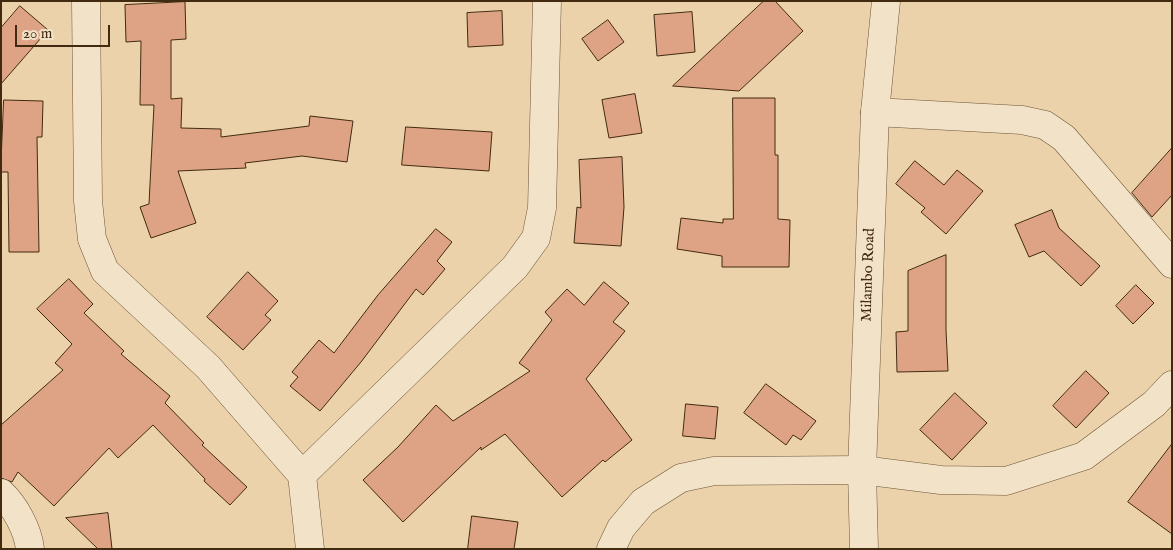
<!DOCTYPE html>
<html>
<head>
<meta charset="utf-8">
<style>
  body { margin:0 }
  #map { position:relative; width:1173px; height:550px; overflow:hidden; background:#ebd2aa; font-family:"IM FELL English",serif }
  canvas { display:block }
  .frame { position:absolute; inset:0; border:2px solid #422a10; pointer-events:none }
  .scale { position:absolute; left:15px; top:25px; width:95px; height:22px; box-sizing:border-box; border:2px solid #422a10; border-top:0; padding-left:6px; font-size:15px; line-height:18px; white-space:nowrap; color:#422a10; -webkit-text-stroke:4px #f2e2c8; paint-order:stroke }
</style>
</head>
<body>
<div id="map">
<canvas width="1173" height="550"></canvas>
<div class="frame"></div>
<div class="scale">20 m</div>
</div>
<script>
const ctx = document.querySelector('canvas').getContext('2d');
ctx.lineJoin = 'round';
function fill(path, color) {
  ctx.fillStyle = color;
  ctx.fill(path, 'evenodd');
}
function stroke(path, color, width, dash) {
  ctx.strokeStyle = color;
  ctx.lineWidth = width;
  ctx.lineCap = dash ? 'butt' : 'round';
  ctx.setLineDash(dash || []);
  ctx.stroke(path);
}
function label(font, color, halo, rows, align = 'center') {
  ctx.font = font + ' "IM FELL English",serif';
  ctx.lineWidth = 4;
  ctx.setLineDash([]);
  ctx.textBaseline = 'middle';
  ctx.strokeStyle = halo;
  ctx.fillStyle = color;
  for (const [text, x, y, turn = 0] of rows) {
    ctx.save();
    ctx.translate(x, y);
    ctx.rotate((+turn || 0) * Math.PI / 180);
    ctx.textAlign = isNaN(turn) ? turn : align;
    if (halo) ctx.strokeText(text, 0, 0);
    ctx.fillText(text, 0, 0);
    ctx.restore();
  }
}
const building = new Path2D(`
  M 764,1 L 775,1 L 803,31 L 739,91 L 673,86 Z
  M 185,2 L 186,39 L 171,40 L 171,99 L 182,98 L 181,128 L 221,129 L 221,137 L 309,126 L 310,116 L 353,121 L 347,162 L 302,156 L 245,163 L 246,168 L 178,171 L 196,223 L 151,238 L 140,207 L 149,204 L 154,105 L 140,105 L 141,41 L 126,42 L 125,5 Z
  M 20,6 L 48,30 L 1,84 L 1,28 Z
  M 502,11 L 503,45 L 468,47 L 467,13 Z
  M 692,12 L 695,52 L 657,56 L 654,15 Z
  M 608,20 L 624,42 L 598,61 L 582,39 Z
  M 635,94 L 642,133 L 609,138 L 602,100 Z
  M 733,98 L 775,98 L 775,155 L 778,155 L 778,219 L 790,220 L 789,267 L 722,267 L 722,256 L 677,249 L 681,218 L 723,223 L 723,219 L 733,219 Z
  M 4,100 L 43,101 L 42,137 L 37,137 L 39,252 L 9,252 L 8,172 L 1,172 Z
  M 406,127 L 492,132 L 489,171 L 402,165 Z
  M 1172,148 L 1172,195 L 1152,217 L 1132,193 Z
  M 622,157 L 624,207 L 621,246 L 574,243 L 577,207 L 581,208 L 579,160 Z
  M 915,161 L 944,185 L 957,170 L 983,191 L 946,234 L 921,212 L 925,208 L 896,184 Z
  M 1052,210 L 1059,228 L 1100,266 L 1081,286 L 1044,251 L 1029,257 L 1015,225 Z
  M 436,229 L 452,242 L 437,261 L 445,269 L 423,295 L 416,289 L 361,362 L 320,411 L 290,386 L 298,377 L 292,372 L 319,340 L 334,353 L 378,295 Z
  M 946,255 L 946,330 L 948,371 L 897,372 L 896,332 L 908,331 L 908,271 Z
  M 248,272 L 278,301 L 265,315 L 271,320 L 243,350 L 207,317 Z
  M 69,279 L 93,304 L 84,313 L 124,351 L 121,354 L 170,396 L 165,403 L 204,443 L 202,445 L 247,487 L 230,505 L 204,481 L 205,479 L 153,425 L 118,458 L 109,448 L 54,506 L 18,472 L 12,482 L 1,478 L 1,425 L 63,370 L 55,363 L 72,344 L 37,309 Z
  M 604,282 L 629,303 L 613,322 L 625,331 L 586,379 L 632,440 L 605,462 L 603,460 L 562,497 L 505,434 L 481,450 L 481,447 L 403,522 L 363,480 L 398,447 L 436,405 L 453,421 L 530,371 L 519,363 L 552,320 L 545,312 L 567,289 L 584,305 Z
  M 1136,285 L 1154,303 L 1133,324 L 1116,306 Z
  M 1086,371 L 1109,393 L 1076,428 L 1053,406 Z
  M 766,384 L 816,421 L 801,440 L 793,435 L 786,445 L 744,413 Z
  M 955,393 L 987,423 L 952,460 L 920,430 Z
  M 686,404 L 718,407 L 715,439 L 683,436 Z
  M 1172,444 L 1172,534 L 1128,502 Z
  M 108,513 L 112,549 L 98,549 L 66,518 Z
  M 472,516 L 518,522 L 514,549 L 468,549 Z`);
fill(building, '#dea384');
stroke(building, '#422a10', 1);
const minor = new Path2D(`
  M 86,1 L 88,201 L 92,239 L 105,271 L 208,367 L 302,475 L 310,549
  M 875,112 L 1022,120 L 1045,125 L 1064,138 L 1172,264
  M 302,475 L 515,267 L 536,238 L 542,208 L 547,1
  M 1,493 C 15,506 28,530 30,549
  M 611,549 L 621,528 L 643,502 L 681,478 L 714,471 L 862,470 L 941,480 L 1006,481 L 1084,456 L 1154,404 L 1172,385`);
const tertiary = new Path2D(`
  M 864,549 L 862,470 L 875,112 L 886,1`);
stroke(minor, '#6c5436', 29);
stroke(tertiary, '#6c5436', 29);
stroke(minor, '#f2e2c8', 28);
stroke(tertiary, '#f2e2c8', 28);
label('15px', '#422a10', '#f2e2c8', [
  ["Milambo Road",869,275,-88]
]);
</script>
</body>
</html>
